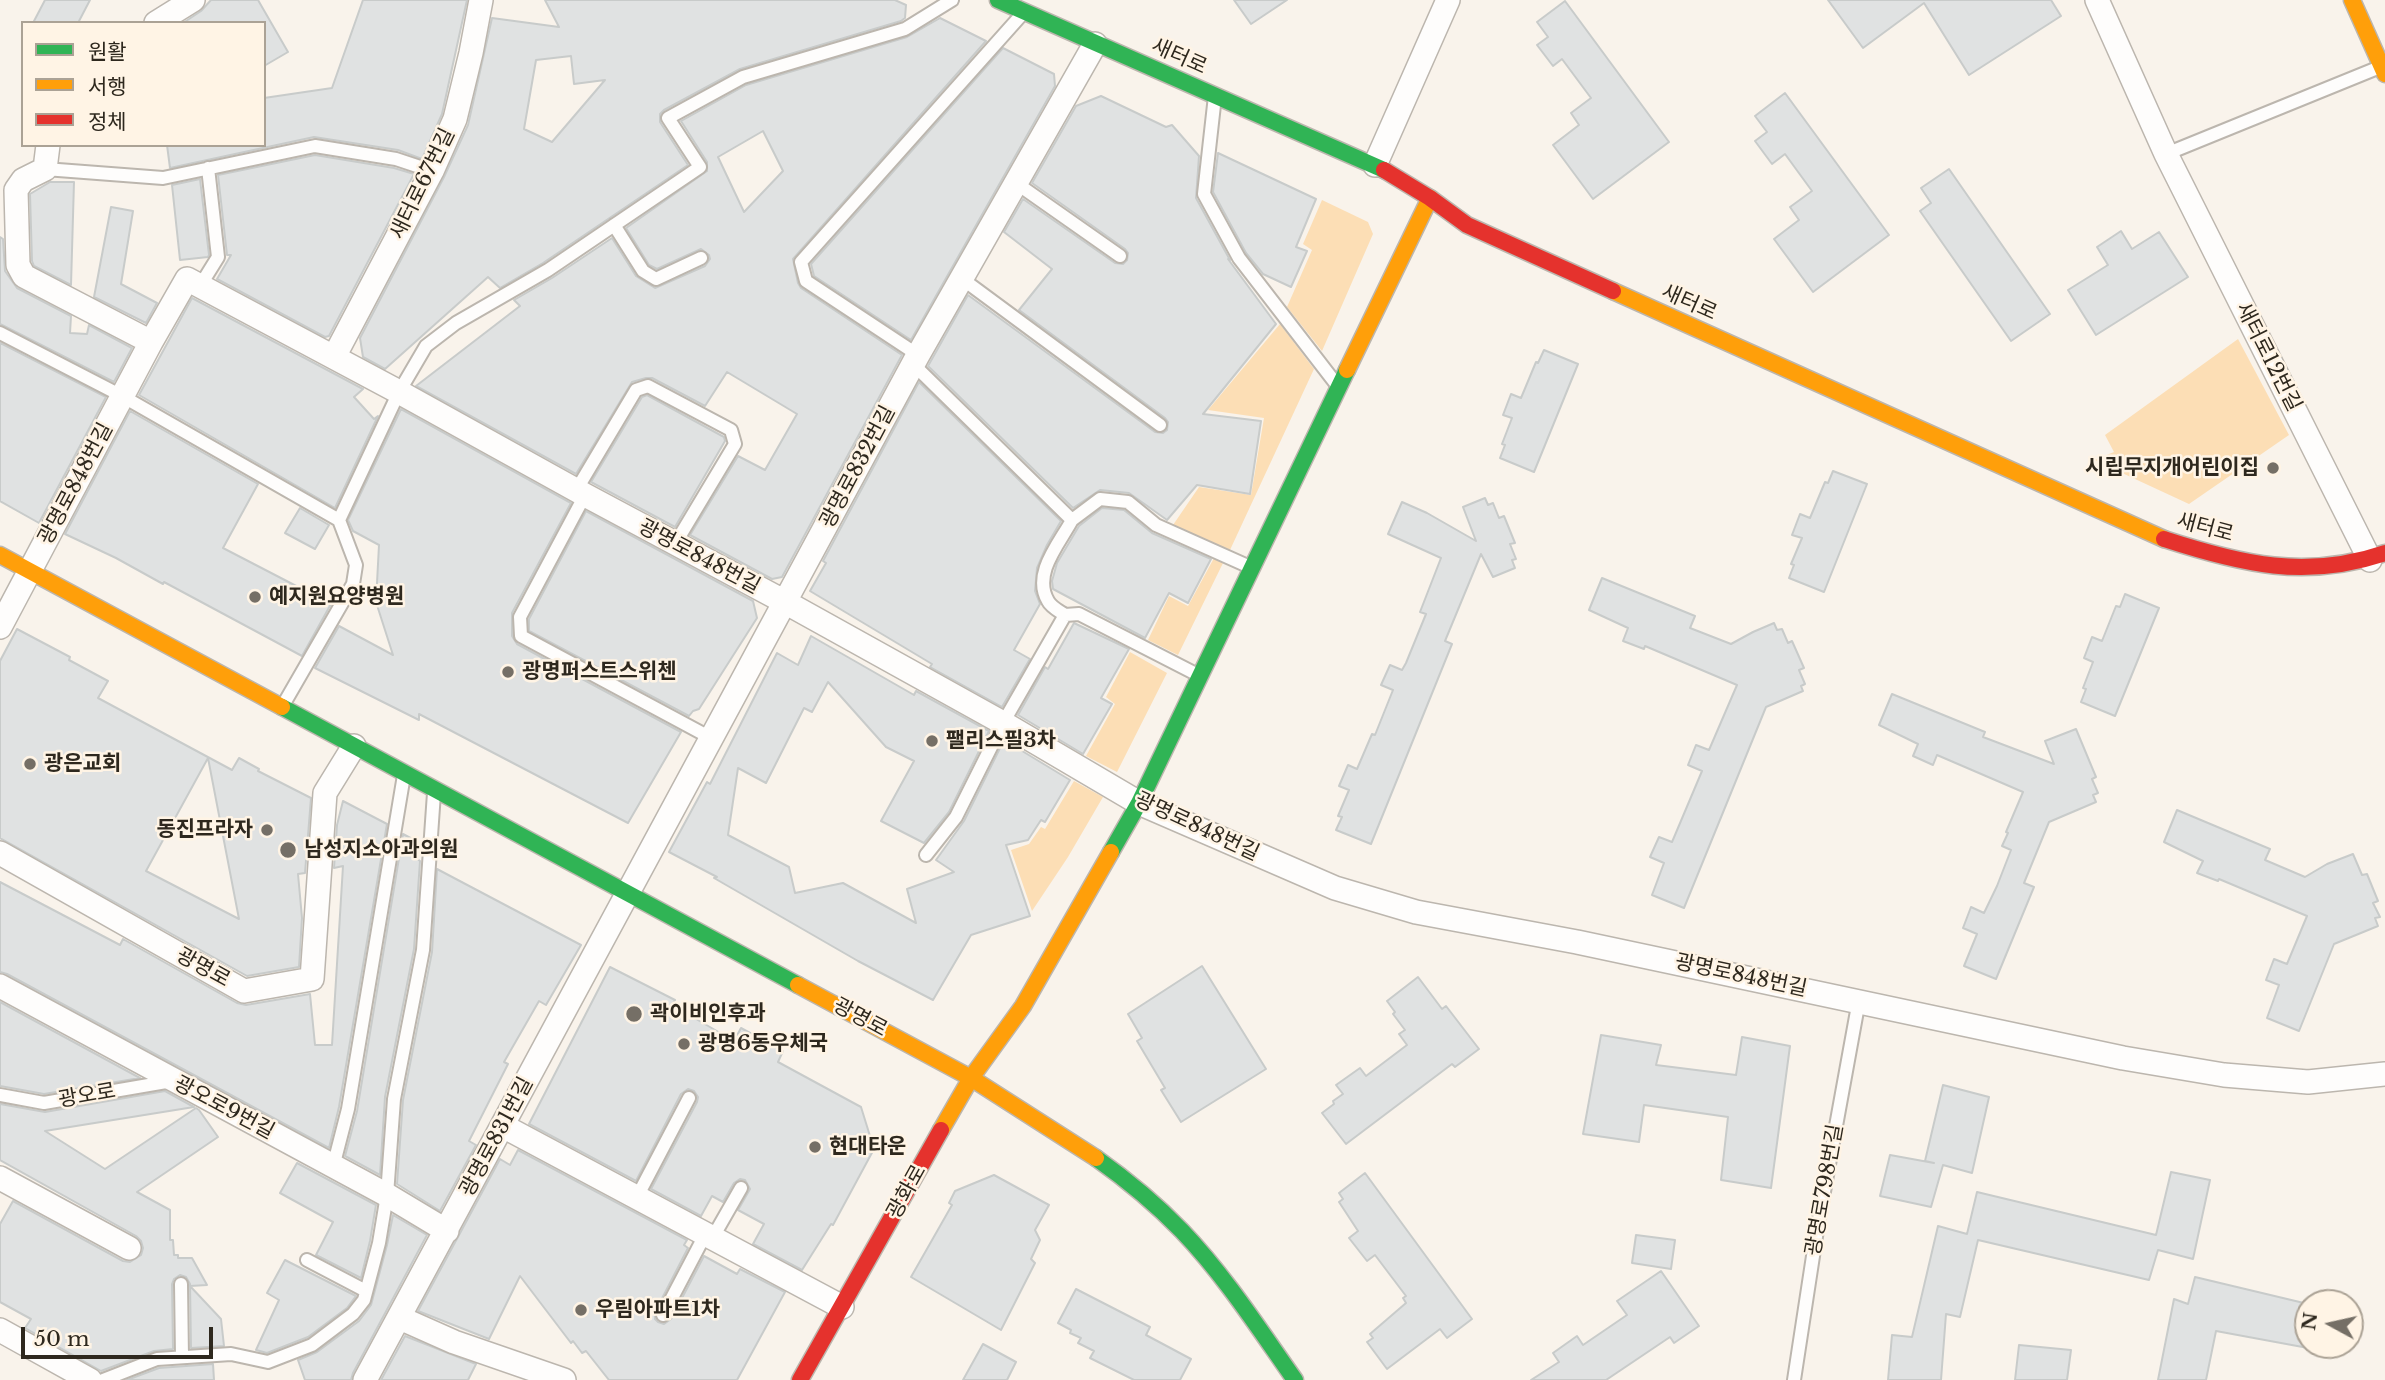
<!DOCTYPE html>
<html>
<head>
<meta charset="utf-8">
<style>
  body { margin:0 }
  #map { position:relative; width:2385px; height:1380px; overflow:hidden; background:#f9f3eb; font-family:"Libre Baskerville","Noto Sans KR",serif }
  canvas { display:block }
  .legend { position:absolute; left:21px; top:21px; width:245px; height:126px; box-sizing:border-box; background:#fff4e5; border:2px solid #aba295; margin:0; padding:9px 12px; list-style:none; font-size:21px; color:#2e281e }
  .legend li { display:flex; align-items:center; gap:14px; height:35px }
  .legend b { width:35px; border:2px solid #aba295 }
  .north { position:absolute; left:2294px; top:1289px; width:70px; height:70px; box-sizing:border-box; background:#fff4e5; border:2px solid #aba295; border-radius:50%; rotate:278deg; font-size:19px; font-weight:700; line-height:28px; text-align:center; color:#2e281e }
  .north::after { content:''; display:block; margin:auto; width:24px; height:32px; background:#756f66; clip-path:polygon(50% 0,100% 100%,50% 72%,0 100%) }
  .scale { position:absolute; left:21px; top:1327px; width:192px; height:32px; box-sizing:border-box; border:4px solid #2e281e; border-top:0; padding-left:9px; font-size:21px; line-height:24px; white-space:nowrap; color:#2e281e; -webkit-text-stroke:5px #fff4e5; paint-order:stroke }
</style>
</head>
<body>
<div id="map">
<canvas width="2385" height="1380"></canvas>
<ul class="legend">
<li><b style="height:9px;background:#30b455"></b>원활</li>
<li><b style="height:9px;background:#ff9f0a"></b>서행</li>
<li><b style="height:9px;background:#e5322d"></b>정체</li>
</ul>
<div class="north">N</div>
<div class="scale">50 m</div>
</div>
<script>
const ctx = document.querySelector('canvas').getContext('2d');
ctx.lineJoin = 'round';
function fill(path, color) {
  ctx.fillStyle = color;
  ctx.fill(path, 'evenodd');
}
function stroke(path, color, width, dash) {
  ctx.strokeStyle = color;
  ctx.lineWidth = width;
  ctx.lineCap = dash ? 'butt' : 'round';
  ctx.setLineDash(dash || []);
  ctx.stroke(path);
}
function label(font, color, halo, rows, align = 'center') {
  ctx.font = font + ' "Libre Baskerville","Noto Sans KR",serif';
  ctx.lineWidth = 5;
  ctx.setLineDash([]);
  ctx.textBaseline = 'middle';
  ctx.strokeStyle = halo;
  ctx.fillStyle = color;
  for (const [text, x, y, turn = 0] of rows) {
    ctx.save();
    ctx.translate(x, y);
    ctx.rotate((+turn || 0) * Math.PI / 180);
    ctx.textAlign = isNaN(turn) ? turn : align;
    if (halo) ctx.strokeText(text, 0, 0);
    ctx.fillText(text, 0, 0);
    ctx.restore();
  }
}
fill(new Path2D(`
  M 1322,200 L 1368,222 L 1373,234 L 1322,351 L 1287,307 L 1312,250 L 1303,244 Z
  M 1280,324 L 1314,369 L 1230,550 L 1173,525 L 1199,487 L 1251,495 L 1264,418 L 1208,410 Z
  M 2238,339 L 2289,435 L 2189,504 L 2094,460 L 2114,452 L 2105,435 Z
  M 1214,558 L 1223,563 L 1178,655 L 1148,640 L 1169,596 L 1188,606 Z
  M 1130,652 L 1167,673 L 1117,772 L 1086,756 L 1115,704 L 1106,697 Z
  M 1074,781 L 1103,797 L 1068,857 L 1032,911 L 1011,850 L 1029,844 L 1041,827 L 1045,829 Z`), '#fcdeb5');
const building = new Path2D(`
  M 45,0 L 90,0 L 78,23 L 33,23 Z
  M 211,0 L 258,0 L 288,52 L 264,66 L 264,23 L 183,23 L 201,11 Z
  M 363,0 L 467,0 L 442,114 L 422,159 L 398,150 L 314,137 L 170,168 L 167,145 L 264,145 L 264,98 L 332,88 Z
  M 545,0 L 895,0 L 906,5 L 905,18 L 901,21 L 740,69 L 664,110 L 660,114 L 660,122 L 688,165 L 543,263 L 500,288 L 488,277 L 385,369 L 363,357 L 360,338 L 444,177 L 468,125 L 492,18 L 559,27 ZM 571,56 L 574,84 L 605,80 L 552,142 L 524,129 L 536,60 Z
  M 1234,0 L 1287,0 L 1251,24 Z
  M 1828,0 L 2051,0 L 2061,16 L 1969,75 L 1924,3 L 1863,48 Z
  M 1565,1 L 1669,142 L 1593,199 L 1553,145 L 1579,125 L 1571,113 L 1591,98 L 1562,59 L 1553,66 L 1537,45 L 1548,37 L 1537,22 Z
  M 940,18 L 986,41 L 793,259 L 798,283 L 801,288 L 902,355 L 782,577 L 772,579 L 690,535 L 738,456 L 765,470 L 797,414 L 727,372 L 705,406 L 652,378 L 646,378 L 632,382 L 576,474 L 416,386 L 520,306 L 514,300 L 552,278 L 612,238 L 636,276 L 655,288 L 705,266 L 710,259 L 709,255 L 701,249 L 657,269 L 649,265 L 626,228 L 707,171 L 707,162 L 681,121 L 746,85 L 907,37 ZM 763,131 L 783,171 L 744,212 L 718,157 Z
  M 1003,48 L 1054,74 L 1055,86 L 911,340 L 814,276 L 811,264 Z
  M 1785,93 L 1889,235 L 1813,292 L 1774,239 L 1799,220 L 1790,207 L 1812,191 L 1785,154 L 1772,164 L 1755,141 L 1767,132 L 1755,116 Z
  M 1101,96 L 1166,127 L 1172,125 L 1199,156 L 1196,198 L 1230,260 L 1228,259 L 1276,324 L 1203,414 L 1261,421 L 1250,494 L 1197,485 L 1167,520 L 1129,493 L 1100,490 L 1073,508 L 928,366 L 968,295 L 1155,432 L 1163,433 L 1167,430 L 1168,422 L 1165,418 L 1019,310 L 1052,269 L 1004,232 L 1023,199 L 1115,263 L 1123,264 L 1127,260 L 1128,253 L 1125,249 L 1032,183 L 1076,106 Z
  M 1218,153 L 1316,199 L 1296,247 L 1307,251 L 1291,287 L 1263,274 L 1246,253 L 1213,192 Z
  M 315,155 L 394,168 L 414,174 L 329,336 L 325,337 L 217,279 L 231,255 L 227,255 L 218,175 Z
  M 1949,169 L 2050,314 L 2011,341 L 1920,211 L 1931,203 L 1921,188 Z
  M 200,179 L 209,255 L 208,257 L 180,260 L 172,185 Z
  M 50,182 L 74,182 L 71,285 L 34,266 L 32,261 L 30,194 Z
  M 111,207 L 133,211 L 121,284 L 157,303 L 146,323 L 94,297 Z
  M 2121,231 L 2132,249 L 2159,232 L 2188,277 L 2096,335 L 2068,290 L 2108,265 L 2097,247 Z
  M 0,237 L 3,239 L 5,271 L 17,288 L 71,316 L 70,333 L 87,334 L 89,325 L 132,348 L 114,382 L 0,324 Z
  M 192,298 L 363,389 L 354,397 L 374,419 L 378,416 L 335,508 L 139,395 Z
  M 0,343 L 106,397 L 39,523 L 0,501 Z
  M 1544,350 L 1578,364 L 1534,472 L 1500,458 L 1505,445 L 1502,444 L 1512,418 L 1503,415 L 1511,394 L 1521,398 L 1536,362 L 1538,363 Z
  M 919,382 L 1061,521 L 1047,545 L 1037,568 L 1035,591 L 1040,604 L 1014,650 L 1030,659 L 1002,707 L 930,667 L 932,664 L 810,591 L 826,563 L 823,561 Z
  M 647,395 L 724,437 L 725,441 L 675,527 L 591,482 L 642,397 Z
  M 401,409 L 571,503 L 512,613 L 512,636 L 517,644 L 681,732 L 628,823 L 419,714 L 419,720 L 315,668 L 339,626 L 393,655 L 376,602 L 379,545 L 353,531 L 348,520 Z
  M 130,411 L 258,484 L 223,548 L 331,604 L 302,656 L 164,582 L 163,584 L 116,558 L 65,534 Z
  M 1833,471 L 1867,484 L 1824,592 L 1789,578 L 1794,565 L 1791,564 L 1802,538 L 1792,535 L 1800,514 L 1810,518 L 1825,482 L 1828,483 Z
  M 1485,498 L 1488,505 L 1493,503 L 1499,518 L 1504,516 L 1515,543 L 1510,544 L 1516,559 L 1512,560 L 1515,568 L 1493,577 L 1481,554 L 1445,641 L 1452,644 L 1371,844 L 1336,830 L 1342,817 L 1338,816 L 1349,790 L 1339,786 L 1348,765 L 1357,769 L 1372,734 L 1375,735 L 1393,690 L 1381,685 L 1390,665 L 1402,670 L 1406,663 L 1426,614 L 1420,612 L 1441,558 L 1388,534 L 1402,502 L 1427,513 L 1476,541 L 1463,507 Z
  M 300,508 L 329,525 L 315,549 L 285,533 Z
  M 1102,508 L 1124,510 L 1152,533 L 1211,559 L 1188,603 L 1169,593 L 1145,638 L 1053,589 L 1052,581 L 1057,563 L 1079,526 Z
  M 586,511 L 753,601 L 757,618 L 699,709 L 693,711 L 689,716 L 529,631 L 529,619 Z
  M 1602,578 L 1695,616 L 1690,628 L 1731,644 L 1753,632 L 1774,623 L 1777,630 L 1782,629 L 1788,643 L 1792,641 L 1804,668 L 1799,670 L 1805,684 L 1801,686 L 1803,691 L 1766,707 L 1684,908 L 1652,895 L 1664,863 L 1650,857 L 1659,837 L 1672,842 L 1675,835 L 1702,771 L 1688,765 L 1696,745 L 1709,750 L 1737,685 L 1645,646 L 1644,649 L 1623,641 L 1628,628 L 1589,610 Z
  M 2125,594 L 2159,608 L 2115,716 L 2081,702 L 2086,689 L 2083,688 L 2093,662 L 2084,658 L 2092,637 L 2102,641 L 2116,606 L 2120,607 Z
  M 1074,623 L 1129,649 L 1101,698 L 1112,704 L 1083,754 L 1018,715 L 1045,667 L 1048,669 Z
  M 17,629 L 70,657 L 69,660 L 108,681 L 98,698 L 232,770 L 239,758 L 259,769 L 258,771 L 311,798 L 305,873 L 298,874 L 302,918 L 299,967 L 247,976 L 0,838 L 0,661 ZM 208,758 L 239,919 L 146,871 Z
  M 811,636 L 914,695 L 916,691 L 989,731 L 949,812 L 924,843 L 881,821 L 914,761 L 886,747 L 828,682 L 812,712 L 804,708 L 766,783 L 738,768 L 728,835 L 789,867 L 795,893 L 843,883 L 916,923 L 907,889 L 954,872 L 936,860 L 964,821 L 1004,740 L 1070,780 L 1045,822 L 1041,820 L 1028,840 L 1006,845 L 1030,916 L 971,935 L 933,1000 L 858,961 L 714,878 L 717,877 L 669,852 L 707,782 L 710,784 L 777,653 L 798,665 Z
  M 1892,694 L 1985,732 L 1983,737 L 2054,764 L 2045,741 L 2076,729 L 2096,777 L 2092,779 L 2098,793 L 2093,795 L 2096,802 L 2049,822 L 2024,883 L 2034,887 L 1996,979 L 1964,966 L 1977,934 L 1963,928 L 1971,907 L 1984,913 L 1997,886 L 2011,850 L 2002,846 L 2008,833 L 2006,832 L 2023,792 L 1937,755 L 1933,765 L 1913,756 L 1918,744 L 1879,725 Z
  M 343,801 L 387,824 L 339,1107 L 329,1148 L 7,974 L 0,972 L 0,882 L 120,945 L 123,939 L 237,1003 L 246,1005 L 310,994 L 315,1045 L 332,1045 L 343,866 L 334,868 L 337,825 Z
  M 2177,810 L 2270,849 L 2265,860 L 2305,877 L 2327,864 L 2353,854 L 2362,875 L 2367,874 L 2378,901 L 2373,903 L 2380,917 L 2375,918 L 2378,926 L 2334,944 L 2299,1031 L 2267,1018 L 2279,985 L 2266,980 L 2274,959 L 2287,964 L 2307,916 L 2219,879 L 2218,881 L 2197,873 L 2203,861 L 2164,842 Z
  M 403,834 L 418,842 L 416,858 L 420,861 L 414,949 L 385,1097 L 380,1175 L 345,1156 L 357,1111 Z
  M 437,869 L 581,945 L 546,1005 L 539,1001 L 504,1062 L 508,1064 L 469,1141 L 476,1145 L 440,1211 L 397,1184 L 403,1100 L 432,952 Z
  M 1202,966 L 1266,1069 L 1181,1122 L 1161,1090 L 1165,1088 L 1137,1041 L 1142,1038 L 1128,1014 Z
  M 610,967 L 675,1000 L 672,1005 L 734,1041 L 741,1028 L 783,1051 L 778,1062 L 861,1107 L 874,1149 L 833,1225 L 831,1224 L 802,1270 L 753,1244 L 764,1224 L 738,1210 L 750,1189 L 745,1180 L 740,1179 L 734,1183 L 723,1202 L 712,1196 L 701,1216 L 651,1189 L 697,1102 L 698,1097 L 694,1091 L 688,1089 L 681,1094 L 636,1181 L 529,1124 Z
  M 1418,977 L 1442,1009 L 1446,1006 L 1479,1049 L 1455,1067 L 1452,1064 L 1346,1144 L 1322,1113 L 1334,1104 L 1333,1101 L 1343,1094 L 1336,1085 L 1360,1068 L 1366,1076 L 1407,1045 L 1399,1034 L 1405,1030 L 1393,1014 L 1395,1012 L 1387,1001 Z
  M 0,1002 L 140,1078 L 44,1094 L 0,1086 Z
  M 1601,1035 L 1661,1045 L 1656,1065 L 1736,1075 L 1742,1037 L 1790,1046 L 1771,1188 L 1721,1180 L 1728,1117 L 1644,1105 L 1639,1142 L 1583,1134 Z
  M 1943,1085 L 1989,1097 L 1972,1173 L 1943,1165 L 1931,1207 L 1880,1196 L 1890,1155 L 1934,1163 L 1925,1161 Z
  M 165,1091 L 194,1107 L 45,1131 L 105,1169 L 196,1108 L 199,1110 L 218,1137 L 137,1192 L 170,1210 L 170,1240 L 173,1240 L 174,1255 L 178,1255 L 178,1258 L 192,1258 L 207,1285 L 190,1286 L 221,1319 L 224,1346 L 191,1348 L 190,1284 L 186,1277 L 180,1275 L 174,1279 L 172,1284 L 173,1349 L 154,1351 L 101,1371 L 25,1328 L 31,1319 L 0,1302 L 0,1224 L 13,1201 L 123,1261 L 130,1262 L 141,1255 L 143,1248 L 141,1241 L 136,1236 L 0,1160 L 0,1104 L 45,1112 Z
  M 518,1150 L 687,1240 L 684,1245 L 688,1248 L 655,1312 L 655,1319 L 658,1322 L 664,1324 L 671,1319 L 704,1256 L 737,1274 L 740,1269 L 785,1292 L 737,1380 L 609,1380 L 586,1351 L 582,1353 L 573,1341 L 571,1343 L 520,1276 L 489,1339 L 418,1311 L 500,1159 L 510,1165 Z
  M 297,1163 L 376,1205 L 370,1241 L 361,1278 L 316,1255 L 333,1222 L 280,1193 Z
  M 2171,1172 L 2210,1180 L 2193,1259 L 2158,1250 L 2149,1280 L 1978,1240 L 1960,1317 L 1946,1314 L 1941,1380 L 1888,1380 L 1892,1335 L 1912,1337 L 1938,1226 L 1967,1234 L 1977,1192 L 2156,1235 Z
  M 1365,1173 L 1472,1319 L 1447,1338 L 1440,1329 L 1387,1369 L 1367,1342 L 1373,1338 L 1370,1334 L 1406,1303 L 1403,1298 L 1406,1296 L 1375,1255 L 1367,1261 L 1349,1238 L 1358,1231 L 1339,1202 L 1343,1199 L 1339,1193 Z
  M 994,1175 L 1049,1205 L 1035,1230 L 1040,1240 L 1031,1259 L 1035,1263 L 1001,1330 L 911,1277 L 952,1205 L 949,1203 L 955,1191 Z
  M 393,1215 L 427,1235 L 353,1373 L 351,1380 L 305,1380 L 298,1360 L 317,1352 L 359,1321 L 371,1305 L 387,1245 Z
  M 1636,1235 L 1675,1240 L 1671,1269 L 1632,1263 Z
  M 285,1260 L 356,1296 L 347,1308 L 308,1337 L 267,1353 L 256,1350 L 279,1300 L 267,1293 Z
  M 1661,1271 L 1699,1326 L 1674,1343 L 1670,1337 L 1606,1380 L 1531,1380 L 1559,1362 L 1553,1353 L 1577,1336 L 1583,1345 L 1627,1315 L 1617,1301 Z
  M 2195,1277 L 2308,1304 L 2308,1348 L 2216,1331 L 2206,1380 L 2158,1380 L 2174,1299 L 2188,1304 Z
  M 1076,1289 L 1150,1327 L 1146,1335 L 1191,1359 L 1180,1380 L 1134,1380 L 1090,1358 L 1094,1351 L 1078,1343 L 1081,1338 L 1070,1333 L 1071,1330 L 1058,1323 Z
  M 405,1336 L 476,1364 L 468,1380 L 381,1380 Z
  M 983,1344 L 1016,1362 L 1007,1380 L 963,1380 Z
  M 2019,1345 L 2071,1350 L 2067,1380 L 2015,1380 Z
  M 213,1364 L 214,1380 L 127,1380 L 159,1368 Z`);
fill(building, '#e0e2e2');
stroke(building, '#c8cbca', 2);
const lane = new Path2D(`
  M 1215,96 L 1204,194 L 1239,258 L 1337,385
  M 2166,154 L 2380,67
  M 45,169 L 163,178 L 315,146 L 396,159 L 432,171
  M 1016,183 L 1120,256
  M 614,225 L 643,271 L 656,279 L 701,258
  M 961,278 L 1160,425
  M 200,286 L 218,257 L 208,168
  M 0,333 L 122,396 L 339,520
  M 918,355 L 806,281 L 801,262 L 1024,12
  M 913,364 L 1072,520 C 1059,544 1032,574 1048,601 C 1051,607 1059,611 1065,615 L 1003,723 L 956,817 L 926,855
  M 577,489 L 636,390 L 648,386 L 731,430 L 735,444 L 675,544
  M 585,495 L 520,617 L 521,636 L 711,738
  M 1072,520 L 1100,499 L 1128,502 L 1156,525 L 1250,567
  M 1065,615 L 1079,614 L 1200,676
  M 282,707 L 353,584 L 356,565 L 339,520 L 399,392 L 426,346 L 456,323 L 548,270 L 700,167 L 668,118 L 743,77 L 905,29 L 952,0
  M 0,1095 L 44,1103 L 172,1081
  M 333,1167 L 348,1109 L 404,775
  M 637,1197 L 689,1098
  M 713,1237 L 741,1188
  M 307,1260 L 366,1291
  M 181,1284 L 182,1357
  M 663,1315 L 706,1233
  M 103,1380 L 157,1359 L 231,1354 L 268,1362 L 312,1345 L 353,1314 L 364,1300 L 379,1243 L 387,1195 L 394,1099 L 423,950 L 434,793
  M 1794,1380 L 1817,1230 L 1859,1000`);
const street = new Path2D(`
  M 2097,0 L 2166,154 L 2370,560
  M 156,23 L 193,0
  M 48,145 L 45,169 L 23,180 L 16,190 L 18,265 L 24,276 L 151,342
  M 1375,165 L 1448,0
  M 334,357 L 432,171 L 455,119 L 471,53 L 481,0
  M 0,627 L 151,342 L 187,279 L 399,392 L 585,495 L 785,602 L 1003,723 L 1139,803 L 1335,888 L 1416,912 L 1577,942 L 2123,1058 L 2224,1075 L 2308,1082 L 2385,1074
  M 0,853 L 244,991 L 312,979 L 325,793 L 354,746
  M 0,986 L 387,1195 L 447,1231
  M 503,1126 L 842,1307
  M 0,1178 L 129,1248
  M 400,1318 L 454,1342 L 564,1380
  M 0,1330 L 90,1380
  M 365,1380 L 918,355 L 1095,44`);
const fast = new Path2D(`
  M 998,0 L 1384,170
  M 282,707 L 798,985
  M 1111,852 L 1139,803 L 1347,370
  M 1096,1158 C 1127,1180 1156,1204 1182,1231 C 1225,1276 1259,1329 1295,1380`);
const slow = new Path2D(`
  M 2352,0 L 2385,74
  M 1613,291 L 2164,539
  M 1347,370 L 1430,198
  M 0,555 L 282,707
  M 798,985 L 971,1078 L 1096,1158
  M 941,1130 L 971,1078 L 1023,1006 L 1111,852`);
const jam = new Path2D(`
  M 1384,170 L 1430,198 L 1467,225 L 1613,291
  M 2164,539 C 2241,564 2306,580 2385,553
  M 800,1380 L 941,1130`);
stroke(lane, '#bcb6ae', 16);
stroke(street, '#bcb6ae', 26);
stroke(fast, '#bcb6ae', 19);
stroke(slow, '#bcb6ae', 19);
stroke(jam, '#bcb6ae', 19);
stroke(lane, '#fefdfc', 12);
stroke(street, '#fefdfc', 23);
stroke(fast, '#30b455', 16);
stroke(slow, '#ff9f0a', 16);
stroke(jam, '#e5322d', 16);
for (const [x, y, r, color] of [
  [2273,468,7,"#756f66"],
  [255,597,7,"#756f66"],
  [508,672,7,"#756f66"],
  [932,741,7,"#756f66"],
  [30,764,7,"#756f66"],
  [267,830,7,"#756f66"],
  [288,850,9,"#756f66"],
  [634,1014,9,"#756f66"],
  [684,1044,7,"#756f66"],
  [815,1147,7,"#756f66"],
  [581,1310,7,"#756f66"]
]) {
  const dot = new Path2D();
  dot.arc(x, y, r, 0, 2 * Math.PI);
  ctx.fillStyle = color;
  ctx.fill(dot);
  stroke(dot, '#fff4e5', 2.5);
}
label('21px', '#2e281e', '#fff4e5', [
  ["새터로",1179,57,24],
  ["새터로67번길",423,184,-64],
  ["새터로",1689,303,24],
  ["새터로12번길",2268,357,63],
  ["광명로832번길",858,467,-62],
  ["광명로848번길",76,484,-62],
  ["새터로",2205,528,15],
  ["광명로848번길",699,557,28],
  ["광명로848번길",1197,827,25],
  ["광명로",203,968,29],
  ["광명로848번길",1741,976,12],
  ["광명로",860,1018,28],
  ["광오로",87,1096,-10],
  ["광오로9번길",224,1108,28],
  ["광명로831번길",497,1137,-62],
  ["광명로798번길",1825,1190,-80],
  ["광화로",907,1192,-61]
]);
label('bold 21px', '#2e281e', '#fff4e5', [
  ["시립무지개어린이집",2259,468,"right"],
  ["예지원요양병원",269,597],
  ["광명퍼스트스위첸",522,672],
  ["팰리스필3차",946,741],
  ["광은교회",44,764],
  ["동진프라자",253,830,"right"],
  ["남성지소아과의원",304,850],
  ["곽이비인후과",650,1014],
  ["광명6동우체국",698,1044],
  ["현대타운",829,1147],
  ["우림아파트1차",595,1310]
], 'left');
</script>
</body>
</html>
